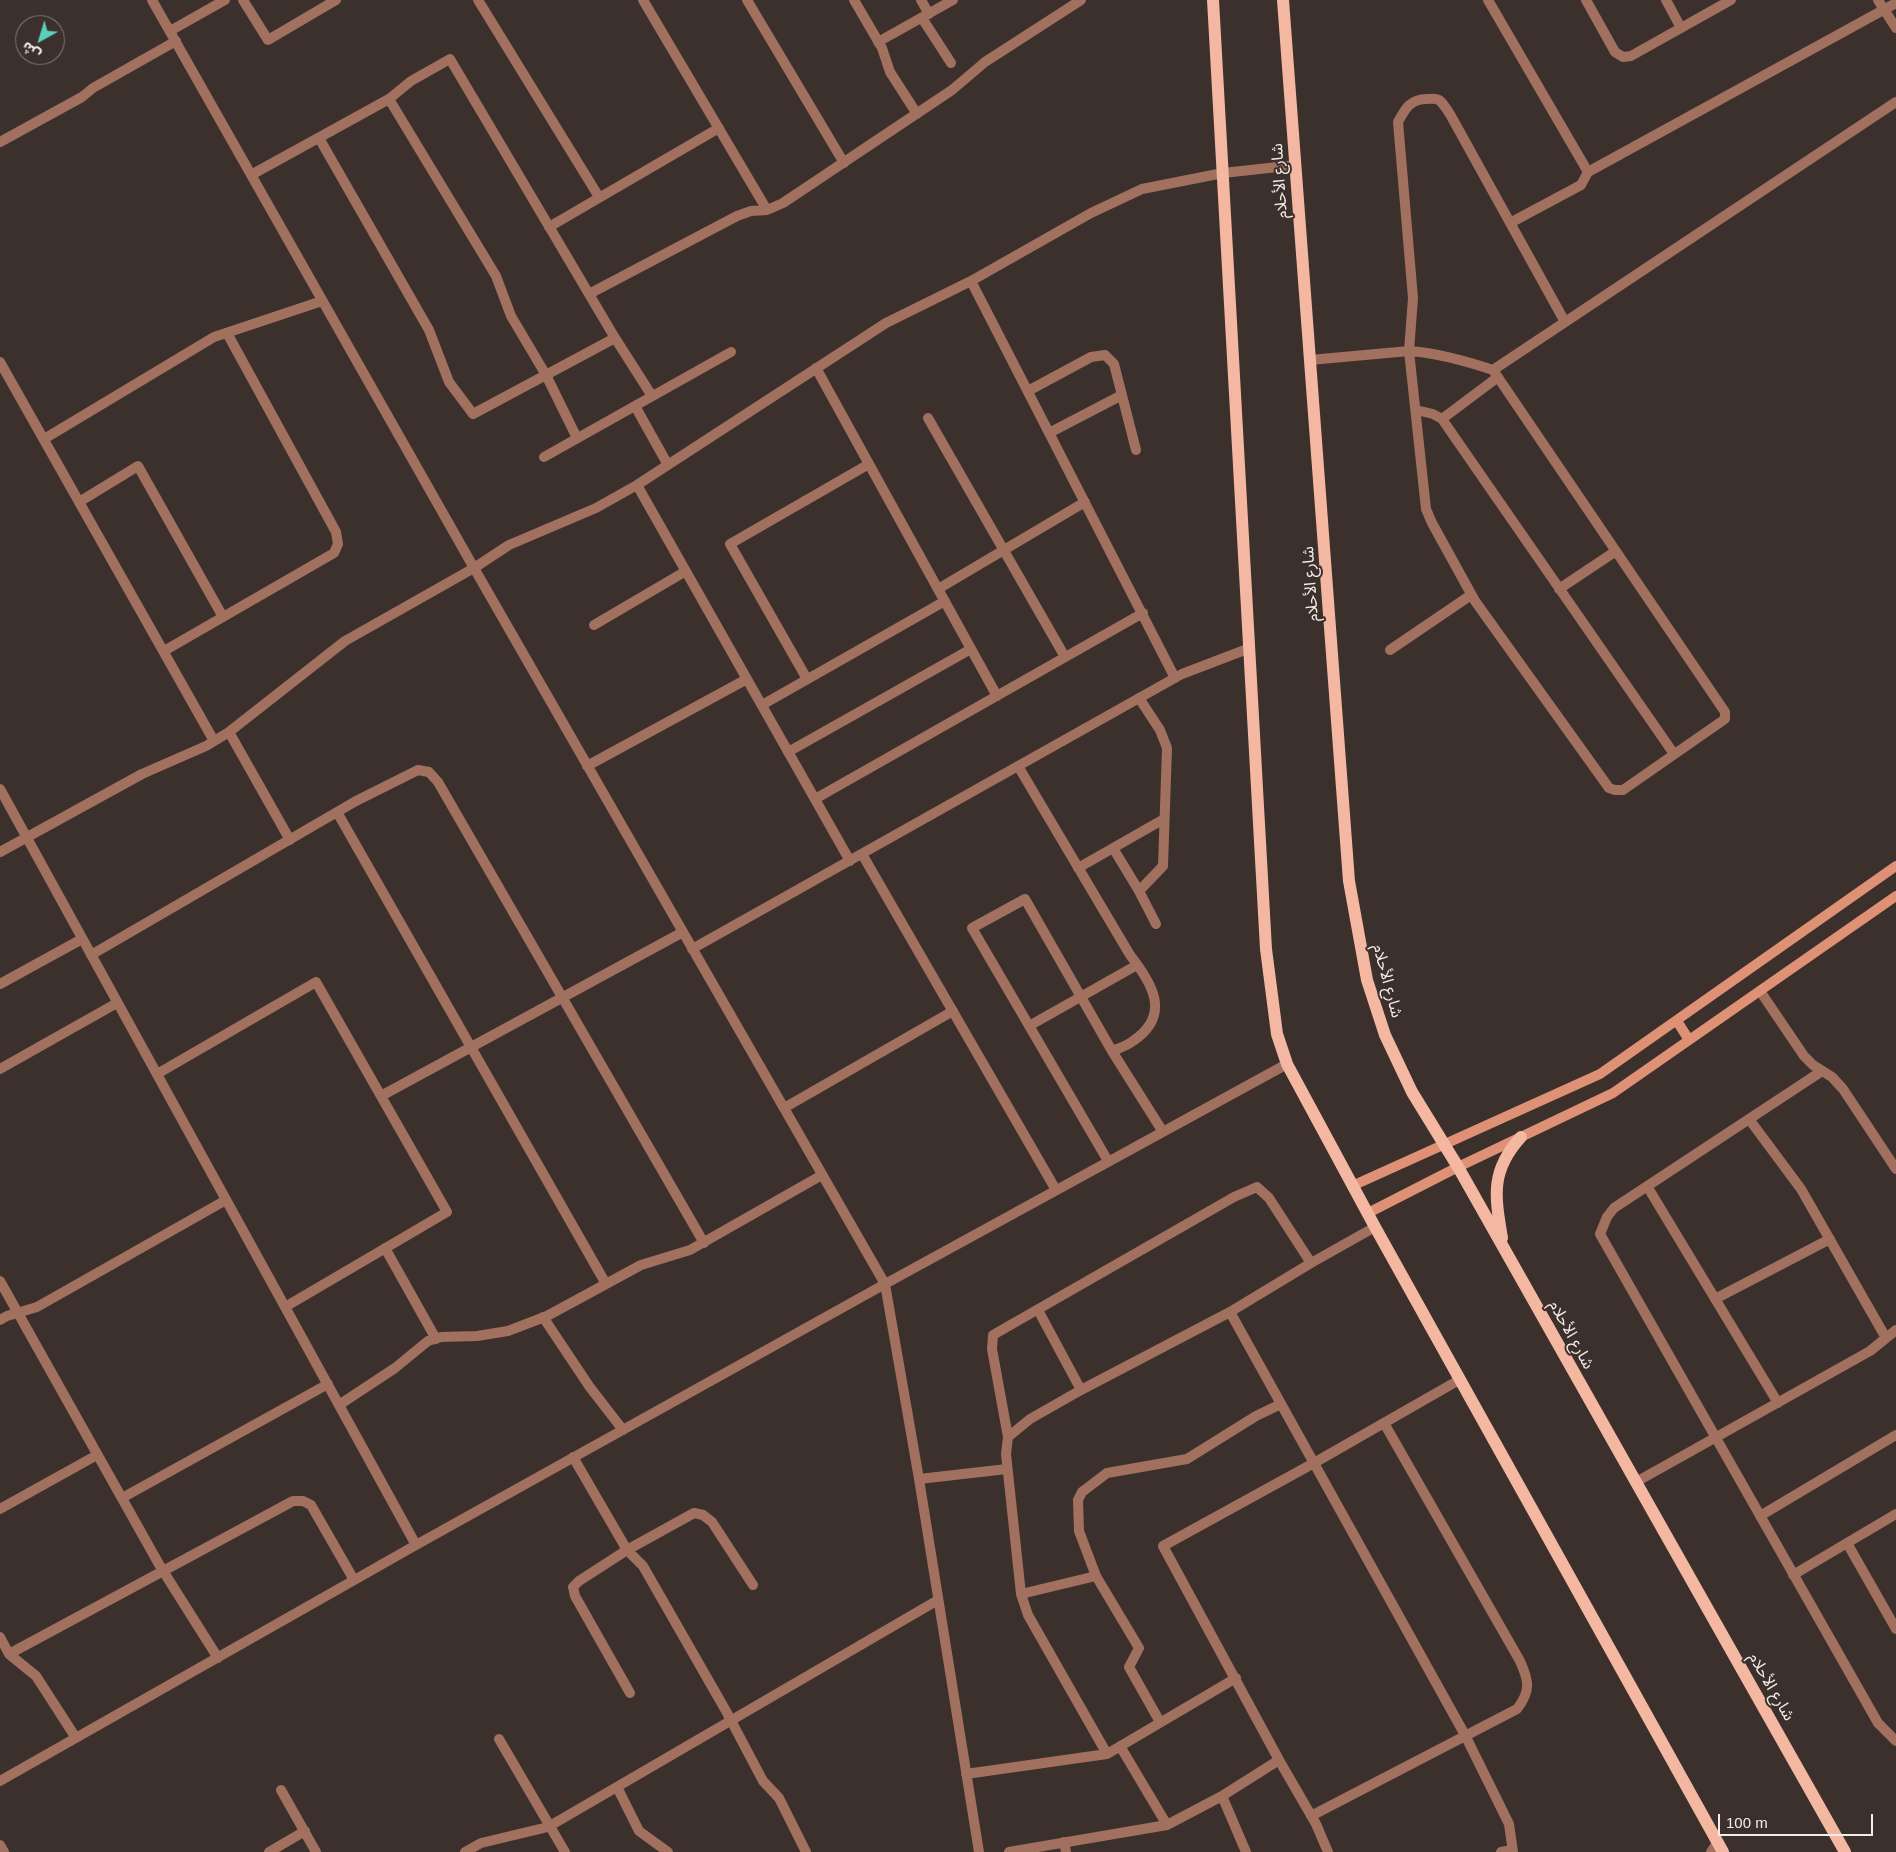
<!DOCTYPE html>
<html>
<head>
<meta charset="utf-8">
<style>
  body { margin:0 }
  #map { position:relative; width:1896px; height:1852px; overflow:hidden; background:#3c302c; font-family:Arial,"Noto Sans Arabic",sans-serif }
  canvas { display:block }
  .north { position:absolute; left:15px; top:15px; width:50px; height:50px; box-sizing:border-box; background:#3c302c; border:1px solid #867b78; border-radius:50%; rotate:219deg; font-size:14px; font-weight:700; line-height:20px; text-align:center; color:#f4ece9 }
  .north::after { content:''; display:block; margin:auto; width:18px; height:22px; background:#5bcebc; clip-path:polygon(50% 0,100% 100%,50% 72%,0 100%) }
  .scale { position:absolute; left:1718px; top:1814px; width:155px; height:22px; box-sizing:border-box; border:2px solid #f4ece9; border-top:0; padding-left:6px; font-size:15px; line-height:18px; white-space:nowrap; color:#f4ece9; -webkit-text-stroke:4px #3c302c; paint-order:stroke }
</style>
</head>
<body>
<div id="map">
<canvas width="1896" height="1852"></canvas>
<div class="north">ش</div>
<div class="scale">100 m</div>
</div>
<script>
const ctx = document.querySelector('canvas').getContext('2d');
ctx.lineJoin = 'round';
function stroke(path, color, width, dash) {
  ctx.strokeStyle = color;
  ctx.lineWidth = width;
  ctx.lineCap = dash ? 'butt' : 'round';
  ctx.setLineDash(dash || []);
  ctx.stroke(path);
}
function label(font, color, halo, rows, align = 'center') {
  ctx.font = font + ' Arial,"Noto Sans Arabic",sans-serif';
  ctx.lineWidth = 4;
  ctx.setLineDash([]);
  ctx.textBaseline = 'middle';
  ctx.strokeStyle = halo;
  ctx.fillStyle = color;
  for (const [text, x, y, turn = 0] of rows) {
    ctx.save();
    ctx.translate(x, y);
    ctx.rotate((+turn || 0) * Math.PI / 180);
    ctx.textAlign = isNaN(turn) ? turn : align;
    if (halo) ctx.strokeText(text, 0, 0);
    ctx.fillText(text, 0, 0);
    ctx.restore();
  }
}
stroke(new Path2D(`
  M 152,0 L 474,568 L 885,1284 L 919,1479 L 979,1852
  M 243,0 L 268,40 L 336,0
  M 478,0 L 599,197
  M 643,0 L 767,210
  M 747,0 L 844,163
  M 854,0 L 882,48 L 890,72 L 917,114
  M 921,0 L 929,14
  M 1488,0 L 1588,172 L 1896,3
  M 1586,0 L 1615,52 L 1623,57 L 1631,56 L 1731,0
  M 1666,0 L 1681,28
  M 1878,0 L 1896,28
  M 922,18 L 951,63
  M 170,31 L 225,0
  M 878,42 L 953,0
  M 389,99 L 496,276 L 511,316 L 546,375 L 577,438
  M 319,138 L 429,330 L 449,382 L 473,414 L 615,338
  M 0,142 L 82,97 L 93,88 L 176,41
  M 251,175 L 389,99 L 411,81 L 450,59 L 615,338 L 652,396
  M 1510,223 L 1581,185 L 1588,172
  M 549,227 L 719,128
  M 971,281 L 1175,678
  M 589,294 L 737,216 L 751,211 L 767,210 L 783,203 L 952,90 L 985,62 L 1081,0
  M 1310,360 L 1409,351 C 1438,353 1466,361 1493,370 L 1725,712 L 1725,719 L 1623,790 L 1615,790 L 1609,788 L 1475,601 L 1432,523 L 1426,509 L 1409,351 L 1413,298 L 1398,122 C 1405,109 1410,99 1427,99 C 1431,99 1435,98 1439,100 C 1444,104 1448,111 1451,116 L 1565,322
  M 0,362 L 214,741
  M 816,368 L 997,696
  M 1493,370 L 1896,102
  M 1028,391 L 1091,357 L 1105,355 L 1114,364 L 1136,450
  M 635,406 L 668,465
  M 1416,410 L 1433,414 L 1442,419 L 1674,754
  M 928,418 L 1065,657
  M 1442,419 L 1498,377
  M 1049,433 L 1122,395
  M 44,439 L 214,337 L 322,301
  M 544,457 L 731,352
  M 637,485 L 850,861
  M 79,502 L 138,466 L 223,617
  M 938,589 L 1085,502
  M 1559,589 L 1616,551
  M 594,625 L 686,571
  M 1390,650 L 1471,595
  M 164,651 L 334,553 L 338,544 L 336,532 L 227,333
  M 807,679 L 730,544 L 869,464
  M 762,705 L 945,601
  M 229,732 L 290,840
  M 788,752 L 971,649
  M 587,766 L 747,679
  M 1018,766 L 1130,955 C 1152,983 1172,1015 1133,1041 C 1127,1046 1119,1048 1112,1051
  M 0,789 L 416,1545
  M 815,799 L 1143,613
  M 337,812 L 606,1284
  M 1113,848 L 1139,891 L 1156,924
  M 0,852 L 142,774 L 206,746 L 229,732 L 345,641 L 474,568 L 509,545 L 596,508 L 637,485 L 886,323 L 971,281 L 1091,213 L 1142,189 L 1223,173 L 1296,165
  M 862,854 L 1056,1190
  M 1078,868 L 1164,819
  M 1139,891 L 1163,866 L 1167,748 L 1160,730 L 1139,698
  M 692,949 L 1182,674 L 1250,648
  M 91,955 L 356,801 L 418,770 L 429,772 L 438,782 L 704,1243
  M 0,984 L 82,939
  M 1760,991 L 1804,1056 L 1813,1065 L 1832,1077 L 1843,1089 L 1896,1169
  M 1029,1026 L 1137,965
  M 0,1069 L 117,1003
  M 1822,1071 L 1614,1208 L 1607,1217 L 1600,1234 L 1878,1723 L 1896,1741
  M 157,1074 L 316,982 L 447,1212 L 285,1307
  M 381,1096 L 683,932
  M 784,1108 L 953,1011
  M 1749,1119 L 1801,1189 L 1886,1338
  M 1108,1161 L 972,928 L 1025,899 L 1112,1051 L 1163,1132
  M 1647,1186 L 1778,1403
  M 385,1248 L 436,1339
  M 0,1281 L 160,1566 L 218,1658
  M 1715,1299 L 1830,1239
  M 1038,1310 L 1081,1390
  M 1230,1312 L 1465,1735 L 1509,1824 L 1513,1852
  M 543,1317 L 589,1386 L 623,1430
  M 0,1320 L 7,1316 L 37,1307 L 226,1200
  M 339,1405 L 395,1368 L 428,1341 L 441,1337 L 477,1336 L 508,1331 L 547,1316 L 641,1265 L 690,1250 L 822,1175
  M 1008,1437 L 992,1349 L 993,1335 L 1234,1197 L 1257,1187 L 1269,1198 L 1311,1263
  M 573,1457 L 627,1550 L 643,1566 L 726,1711 L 763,1781 L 779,1798 L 806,1852
  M 919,1479 L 1007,1469
  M 1636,1482 L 1870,1351 L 1896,1330
  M 122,1498 L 328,1384
  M 0,1509 L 97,1455
  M 1760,1516 L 1896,1435
  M 1847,1543 L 1896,1629
  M 1793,1575 L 1896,1514
  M 1021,1594 L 1096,1576
  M 0,1637 L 9,1654 L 36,1676 L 76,1738
  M 9,1654 L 293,1501 L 303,1501 L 311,1505 L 354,1580
  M 630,1693 L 575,1596 L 573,1587 L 579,1581 L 627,1550 L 694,1513 L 703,1515 L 712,1522 L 753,1585
  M 1160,1722 L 1129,1667 L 1139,1648 L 1096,1576 L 1079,1531 L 1078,1500 L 1082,1492 L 1107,1473 L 1187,1459 L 1256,1416 L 1281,1404
  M 499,1739 L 565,1852
  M 1120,1746 L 1167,1825
  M 1107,1754 L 1028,1615 L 1021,1594 L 1006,1454 L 1008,1437 L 1030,1419 L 1081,1390 L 1230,1312 L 1311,1263 L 1375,1227
  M 966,1774 L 1107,1754 L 1236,1678
  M 0,1781 L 416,1545 L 885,1284 L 1287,1064
  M 617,1787 L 639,1831 L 668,1852
  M 281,1790 L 316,1852
  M 1222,1796 L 1246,1852
  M 1311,1816 L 1517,1709 C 1531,1691 1529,1681 1520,1661 L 1384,1423
  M 1064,1842 L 1066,1852
  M 0,1845 L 4,1852
  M 269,1852 L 305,1831
  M 465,1852 L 481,1843 L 548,1827 L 938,1600
  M 1009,1852 L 1167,1825 L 1222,1796 L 1279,1760
  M 1328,1852 L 1316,1824 L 1279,1760 L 1163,1546 L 1314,1463 L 1459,1380
  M 1501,1852 L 1512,1850
  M 1711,1852 L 1717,1843`), '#a1705f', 10);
stroke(new Path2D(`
  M 1677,1021 L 1689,1040
  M 1352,1186 L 1600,1074 L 1896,866
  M 1368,1213 L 1458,1167 L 1613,1093 L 1896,896`), '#df9176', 10);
stroke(new Path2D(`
  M 1213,0 L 1266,949 L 1277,1034 L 1287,1064 L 1375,1227 L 1723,1852
  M 1283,0 L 1349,881 L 1367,980 L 1385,1035 L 1412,1092 L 1458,1167 L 1845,1852
  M 1502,1238 C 1495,1196 1490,1171 1521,1137`), '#f4b7a2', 12);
label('16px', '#f4ece9', '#3c302c', [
  ["شارع الأحلام",1280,181,-94],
  ["شارع الأحلام",1311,584,-94],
  ["شارع الأحلام",1387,981,75],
  ["شارع الأحلام",1571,1335,61],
  ["شارع الأحلام",1771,1687,60]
]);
</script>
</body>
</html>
